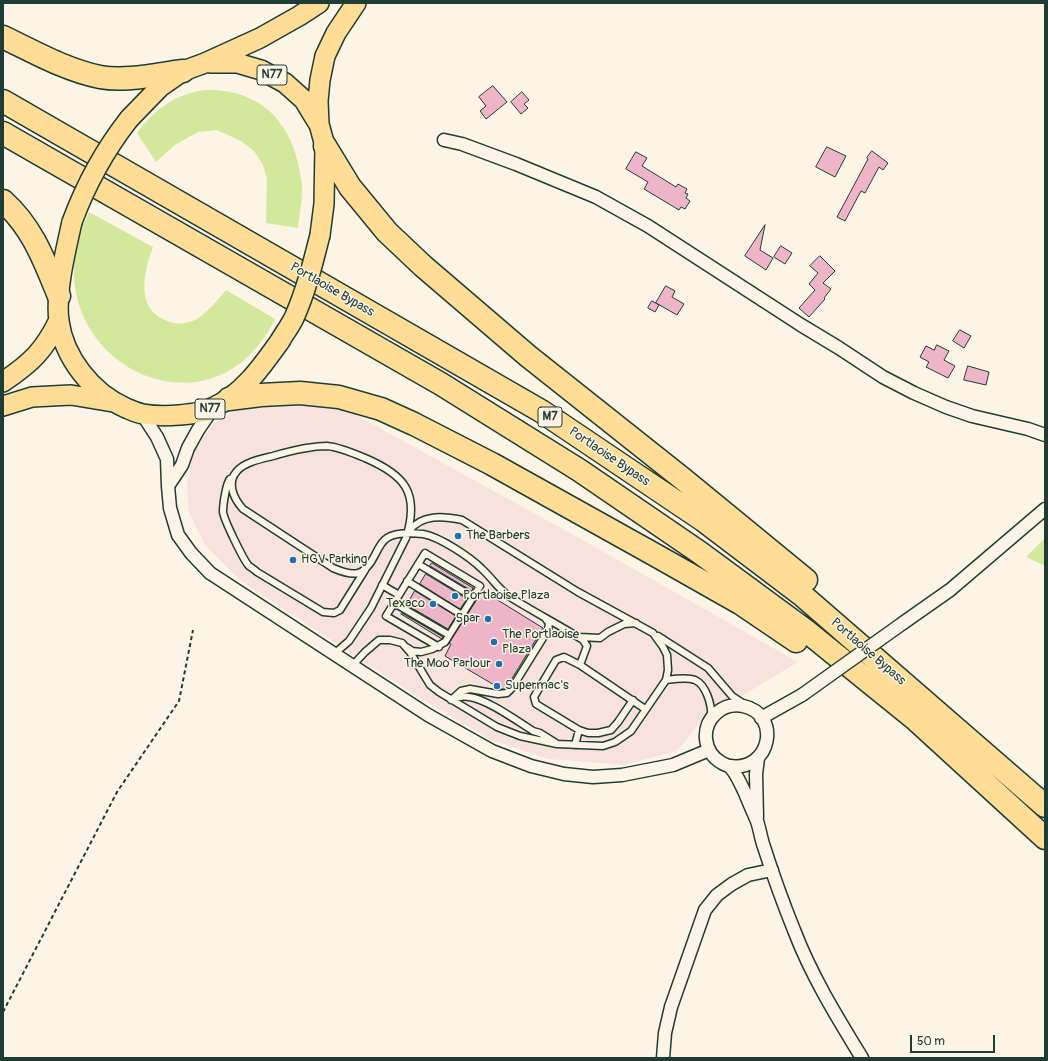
<!DOCTYPE html>
<html>
<head>
<meta charset="utf-8">
<style>
  body { margin:0 }
  #map { position:relative; width:1048px; height:1061px; overflow:hidden; background:#fcf5e5; font-family:Pangolin,sans-serif }
  canvas { display:block }
  .frame { position:absolute; inset:0; border:4px solid #1f3d34; pointer-events:none }
  .scale { position:absolute; left:910px; top:1035px; width:85px; height:18px; box-sizing:border-box; border:2px solid #1f3d34; border-top:0; padding-left:5px; font-size:12px; line-height:14px; white-space:nowrap; color:#1f3d34; -webkit-text-stroke:3px #fcf5e5; paint-order:stroke }
</style>
</head>
<body>
<div id="map">
<canvas width="1048" height="1061"></canvas>
<div class="frame"></div>
<div class="scale">50 m</div>
</div>
<script>
const ctx = document.querySelector('canvas').getContext('2d');
ctx.lineJoin = 'round';
function fill(path, color) {
  ctx.fillStyle = color;
  ctx.fill(path, 'evenodd');
}
function stroke(path, color, width, dash) {
  ctx.strokeStyle = color;
  ctx.lineWidth = width;
  ctx.lineCap = dash ? 'butt' : 'round';
  ctx.setLineDash(dash || []);
  ctx.stroke(path);
}
function label(font, color, halo, rows, align = 'center') {
  ctx.font = font + ' Pangolin,sans-serif';
  ctx.lineWidth = 3;
  ctx.setLineDash([]);
  ctx.textBaseline = 'middle';
  ctx.strokeStyle = halo;
  ctx.fillStyle = color;
  for (const [text, x, y, turn = 0] of rows) {
    ctx.save();
    ctx.translate(x, y);
    ctx.rotate((+turn || 0) * Math.PI / 180);
    ctx.textAlign = isNaN(turn) ? turn : align;
    if (halo) ctx.strokeText(text, 0, 0);
    ctx.fillText(text, 0, 0);
    ctx.restore();
  }
}
fill(new Path2D(`
  M 293,403 L 345,409 L 581,539 L 798,662 L 702,720 L 677,751 L 624,765 L 548,759 L 491,740 L 413,694 L 241,581 L 205,545 L 189,513 L 187,483 L 194,451 L 214,423 L 236,410 Z`), '#f8e2dd');
fill(new Path2D(`
  M 204,90 C 265,88 296,127 302,185 C 303,199 299,215 298,228 L 266,223 L 267,179 L 263,165 L 254,151 L 241,141 L 217,130 L 198,132 L 175,145 L 156,162 L 137,133 C 155,109 174,95 204,90 Z
  M 89,212 L 153,247 C 144,271 135,308 165,320 C 175,325 185,324 195,320 C 207,313 217,301 226,290 L 275,319 C 208,456 20,350 89,212 Z
  M 1045,538 L 1045,566 L 1026,557 Z`), '#d4e89d');
const building = new Path2D(`
  M 493,86 L 507,102 L 486,119 L 480,111 L 486,106 L 479,97 Z
  M 522,92 L 529,100 L 524,104 L 528,108 L 521,114 L 511,102 Z
  M 827,147 L 846,156 L 835,177 L 816,167 Z
  M 872,151 L 888,163 L 883,170 L 879,167 L 865,193 L 861,191 L 845,221 L 837,217 L 868,159 L 867,158 Z
  M 636,152 L 647,158 L 642,166 L 676,187 L 678,184 L 687,189 L 685,193 L 688,194 L 686,198 L 690,201 L 685,209 L 681,207 L 679,210 L 644,189 L 648,182 L 626,169 Z
  M 765,225 L 760,250 L 773,258 L 766,270 L 745,256 Z
  M 781,246 L 792,253 L 785,264 L 774,257 Z
  M 820,256 L 835,271 L 823,283 L 831,289 L 824,298 L 825,299 L 809,317 L 799,308 L 815,290 L 809,284 L 818,273 L 810,266 Z
  M 666,286 L 675,291 L 672,297 L 684,304 L 677,315 L 656,303 Z
  M 652,301 L 659,305 L 655,312 L 648,308 Z
  M 960,330 L 971,336 L 964,348 L 953,341 Z
  M 937,345 L 949,351 L 944,360 L 955,366 L 948,378 L 926,367 L 929,362 L 920,357 L 926,346 L 934,350 Z
  M 968,366 L 989,372 L 986,385 L 964,380 Z
  M 432,563 L 473,588 L 472,591 L 430,566 Z
  M 426,574 L 467,599 L 460,609 L 420,584 Z
  M 415,591 L 456,616 L 448,629 L 407,605 Z
  M 483,591 L 543,628 L 508,685 L 505,689 L 501,689 L 445,656 L 451,644 L 449,643 L 481,593 L 482,593 Z
  M 402,613 L 443,637 L 442,639 L 401,614 Z`);
fill(building, '#eeb5c9');
stroke(building, '#1f3d34', 1);
const lane = new Path2D(`
  M 230,479 C 226,483 223,505 223,512 C 224,520 244,561 249,566 C 252,568 255,570 257,572 L 323,612 L 334,613 L 340,610 L 365,570
  M 418,564 L 473,597
  M 407,581 L 462,615
  M 382,585 L 399,595 L 425,553 L 480,586 L 445,642 L 432,649 L 421,652 L 412,651 L 408,648
  M 399,595 L 386,616 L 439,647
  M 394,603 L 449,635
  M 658,636 L 708,668 L 732,696 L 744,704
  M 579,637 L 600,638 L 608,632 L 624,624 L 636,623
  M 334,654 L 349,641 L 371,608 L 406,538 C 420,493 405,475 365,458 C 353,453 339,447 327,446 C 309,446 290,451 273,456 C 261,459 245,462 237,471 C 226,483 234,499 243,509 L 333,568 C 354,577 364,577 375,555 C 378,549 381,542 387,538 C 396,532 412,533 423,534 C 440,537 470,557 482,569 C 492,578 499,590 510,597 C 534,612 559,625 583,640 L 587,646 L 580,665 L 564,657 L 556,660 L 534,697 L 536,704 L 579,730 L 588,733 L 598,733 L 611,730 L 618,722 L 633,700
  M 580,665 L 645,709
  M 352,666 L 365,652 L 379,640 L 390,640 L 402,643 L 410,652 L 430,685 L 439,692 L 497,727 L 520,736 L 557,744 L 603,746 L 615,742 L 631,731 L 666,680 L 668,670 L 667,655 L 663,647 L 653,633 L 578,592 L 462,520 C 443,516 422,514 409,531
  M 666,680 C 674,679 687,677 695,680 C 706,685 712,705 711,716
  M 454,699 C 459,697 464,696 469,697 C 487,699 517,721 533,731 L 540,733 L 556,743
  M 451,700 L 461,691 L 470,689 L 498,694 L 507,693 L 512,688 L 548,630 L 549,623 L 545,618
  M 575,745 L 579,730`);
const street = new Path2D(`
  M 444,140 L 462,144 L 516,164 L 596,197 L 648,226 L 801,325 L 839,348 L 883,377 L 914,393 L 946,407 L 972,416 L 1028,429 L 1045,435
  M 142,414 L 157,437 L 167,459 L 168,486 L 170,508 L 178,535 L 191,553 L 210,573 L 428,715 L 492,751 L 531,766 L 564,774 L 593,777 L 622,775 L 673,765 L 709,750
  M 168,486 L 182,465 L 188,448 L 198,430 L 213,408
  M 903,623 L 950,590 L 1045,509
  M 761,718 L 802,695
  M 730,766 C 771,772 782,714 743,706 C 723,702 704,718 706,739 C 707,749 713,758 722,763 C 725,765 728,765 730,767 C 737,774 741,785 745,793 C 749,803 753,812 757,821 C 760,830 761,839 764,847 C 773,875 783,903 794,930 C 811,975 837,1017 862,1058
  M 757,817 L 756,774 L 758,758
  M 663,1058 L 665,1033 L 671,1007 L 705,910 L 717,895 L 732,884 L 748,875 L 772,870`);
const primary = new Path2D(`
  M 211,63 L 237,63 L 261,70 L 285,83 L 304,100 L 318,123
  M 129,119 L 160,87 L 183,71 L 205,63 L 260,38 L 299,16 L 319,3
  M 72,222 C 66,249 55,293 59,321 C 64,358 92,393 126,408 C 131,410 137,413 143,414 C 155,416 167,416 179,415 C 191,414 204,413 214,407 C 243,394 262,366 280,341
  M 320,235 L 324,204 L 325,146 L 319,124 L 318,101 L 320,80 L 325,56 L 336,33 L 356,3
  M 3,382 C 31,363 44,351 59,320
  M 3,406 L 32,397 L 71,395 L 113,402`);
const highway = new Path2D(`
  M 3,37 C 34,52 66,70 100,77 C 126,82 158,74 183,71
  M 3,101 L 541,411 L 703,520 L 802,595 L 1045,806
  M 3,133 L 441,384 L 579,470 L 699,552 L 805,630 L 915,719 L 1045,838
  M 325,146 L 350,187 L 387,232 L 423,266 L 528,356 L 683,479 L 806,580
  M 3,201 C 33,228 44,260 59,296
  M 229,399 L 261,395 L 300,393 L 339,397 L 381,409 L 414,424 L 492,464 L 657,556 L 740,603 L 796,641`);
stroke(lane, '#1f3d34', 9);
stroke(street, '#1f3d34', 15);
stroke(primary, '#1f3d34', 22);
stroke(highway, '#1f3d34', 25);
stroke(new Path2D(`
  M 3,1012 L 117,792 L 179,701 L 193,630`), '#1f3d34', 2, [4, 3]);
stroke(lane, '#fcf5e5', 6);
stroke(street, '#fcf5e5', 12);
stroke(primary, '#ffdd96', 19);
stroke(highway, '#ffdd96', 22);
const streetBridge = new Path2D(`
  M 802,695 L 903,623`);
const primaryBridge = new Path2D(`
  M 72,222 C 86,184 104,151 129,119
  M 280,341 C 284,334 290,326 294,318 C 306,291 313,263 320,235`);
stroke(streetBridge, '#1f3d34', 15, []);
stroke(primaryBridge, '#1f3d34', 22, []);
stroke(streetBridge, '#fcf5e5', 12);
stroke(primaryBridge, '#ffdd96', 19);
for (const [x, y, r, color] of [
  [458,536,4,"#1f6fb2"],
  [293,560,4,"#1f6fb2"],
  [455,596,4,"#1f6fb2"],
  [433,604,4,"#1f6fb2"],
  [488,619,4,"#1f6fb2"],
  [494,642,4,"#1f6fb2"],
  [499,664,4,"#1f6fb2"],
  [497,686,4,"#1f6fb2"]
]) {
  const dot = new Path2D();
  dot.arc(x, y, r, 0, 2 * Math.PI);
  ctx.fillStyle = color;
  ctx.fill(dot);
  stroke(dot, '#fcf5e5', 1.5);
}
for (const [x, y, w] of [
  [272,75,30],
  [210,409,30],
  [550,417,24]
]) {
  const box = new Path2D();
  box.roundRect(x - w / 2, y - 10, w, 20, 3);
  ctx.fillStyle = '#fcf5e5';
  ctx.fill(box);
  stroke(box, '#1f3d34', 1);
}
label('bold 12px', '#1f3d34', null, [
  ["N77",272,75],
  ["N77",210,409],
  ["M7",550,417]
]);
label('13px', '#1f3d34', '#fcf5e5', [
  ["Portlaoise Bypass",332,290,30],
  ["Portlaoise Bypass",609,457,34],
  ["Portlaoise Bypass",868,652,41]
]);
label('13px', '#1f3d34', '#fcf5e5', [
  ["The Barbers",466,536],
  ["HGV Parking",301,560],
  ["Portlaoise Plaza",463,596],
  ["Texaco",425,604,"right"],
  ["Spar",480,619,"right"],
  ["The Portlaoise",502,635],
  ["Plaza",502,650],
  ["The Moo Parlour",491,664,"right"],
  ["Supermac's",505,686]
], 'left');
</script>
</body>
</html>
